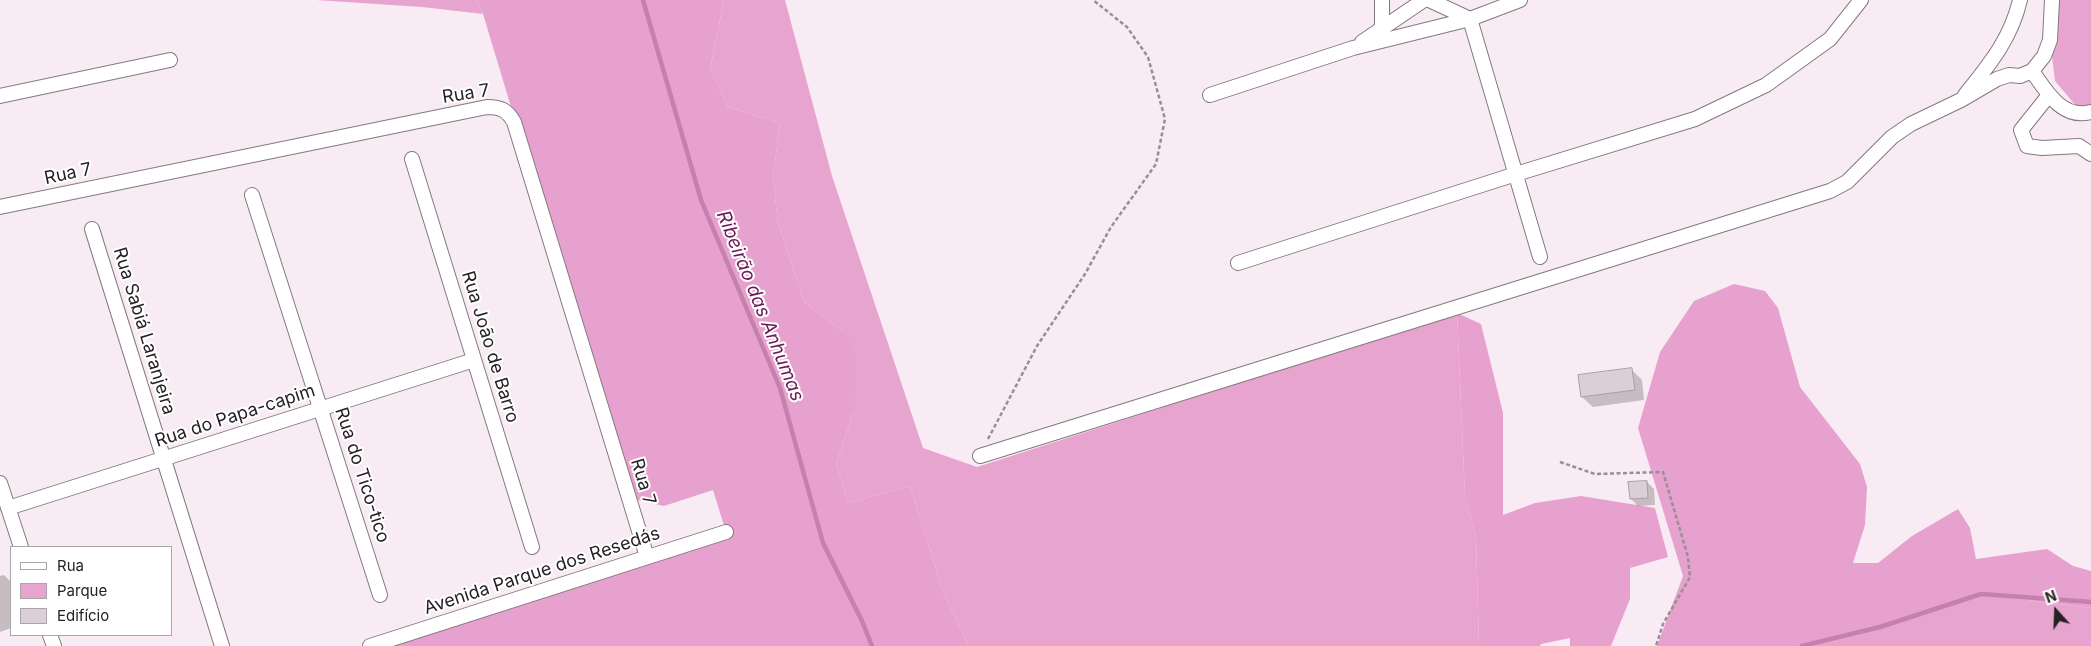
<!DOCTYPE html>
<html>
<head>
<meta charset="utf-8">
<style>
  body { margin:0 }
  #map { position:relative; width:2091px; height:646px; overflow:hidden; background:#f8ebf3; font-family:Inter,sans-serif }
  canvas { display:block }
  .legend { position:absolute; left:10px; top:546px; width:162px; height:90px; box-sizing:border-box; background:#fff; border:1px solid #a8a6a7; margin:0; padding:6px 9px; list-style:none; font-size:15px; color:#262124 }
  .legend li { display:flex; align-items:center; gap:10px; height:25px }
  .legend b { width:25px; border:1px solid #a8a6a7 }
  .north { position:absolute; left:2031px; top:586px; width:50px; height:50px; -webkit-text-stroke:4px #fff; paint-order:stroke; rotate:340deg; font-size:14px; font-weight:700; line-height:20px; text-align:center; color:#262124 }
  .north::after { content:''; display:block; margin:auto; width:18px; height:22px; background:#262124; clip-path:polygon(50% 0,100% 100%,50% 72%,0 100%) }
</style>
</head>
<body>
<div id="map">
<canvas width="2091" height="646"></canvas>
<ul class="legend">
<li><b style="height:6px;background:#fff"></b>Rua</li>
<li><b style="height:14px;background:#e7a4cf"></b>Parque</li>
<li><b style="height:14px;background:#dbced6"></b>Edifício</li>
</ul>
<div class="north">N</div>
</div>
<script>
const ctx = document.querySelector('canvas').getContext('2d');
ctx.lineJoin = 'round';
function fill(path, color) {
  ctx.fillStyle = color;
  ctx.fill(path, 'evenodd');
}
function stroke(path, color, width, dash) {
  ctx.strokeStyle = color;
  ctx.lineWidth = width;
  ctx.lineCap = dash ? 'butt' : 'round';
  ctx.setLineDash(dash || []);
  ctx.stroke(path);
}
function label(font, color, halo, rows, align = 'center') {
  ctx.font = font + ' Inter,sans-serif';
  ctx.lineWidth = 4;
  ctx.setLineDash([]);
  ctx.textBaseline = 'middle';
  ctx.strokeStyle = halo;
  ctx.fillStyle = color;
  for (const [text, x, y, turn = 0] of rows) {
    ctx.save();
    ctx.translate(x, y);
    ctx.rotate((+turn || 0) * Math.PI / 180);
    ctx.textAlign = isNaN(turn) ? turn : align;
    if (halo) ctx.strokeText(text, 0, 0);
    ctx.fillText(text, 0, 0);
    ctx.restore();
  }
}
fill(new Path2D(`
  M 316,0 L 477,0 L 483,14 L 422,7 Z
  M 724,0 L 785,0 L 832,176 L 923,448 L 977,467 L 1457,313 L 1465,496 L 1476,537 L 1479,646 L 969,646 L 943,592 L 910,486 L 848,503 L 836,464 L 854,411 L 842,331 L 804,302 L 778,223 L 773,177 L 780,123 L 728,107 L 710,69 Z
  M 2052,0 L 2091,0 L 2091,112 L 2083,114 L 2055,81 L 2050,40 Z
  M 1981,594 L 2091,608 L 2091,646 L 1802,646 L 1880,627 Z`), '#e7a4cf');
fill(new Path2D(`
  M 477,0 L 724,0 L 710,69 L 728,107 L 780,123 L 773,177 L 778,223 L 804,302 L 842,331 L 856,354 L 854,411 L 836,464 L 848,503 L 910,486 L 943,592 L 969,646 L 370,646 L 726,532 L 713,490 L 664,506 L 629,498 L 483,14 Z
  M 1734,284 L 1765,291 L 1778,308 L 1800,387 L 1860,464 L 1867,487 L 1865,525 L 1853,563 L 1878,563 L 1912,536 L 1958,509 L 1970,528 L 1976,559 L 2047,549 L 2073,566 L 2091,571 L 2091,608 L 1981,594 L 1880,627 L 1802,646 L 1657,646 L 1683,576 L 1638,428 L 1660,352 L 1694,301 Z
  M 1457,313 L 1481,324 L 1503,413 L 1503,515 L 1535,503 L 1581,496 L 1655,508 L 1668,557 L 1630,568 L 1630,599 L 1611,646 L 1570,646 L 1570,638 L 1541,644 L 1540,646 L 1479,646 L 1476,537 L 1465,496 Z`), '#e7a1cf');
fill(new Path2D(`
  M 1631,369 L 1642,380 L 1644,400 L 1593,407 L 1582,397 Z
  M 1647,482 L 1654,489 L 1655,505 L 1638,506 L 1631,499 Z
  M 4,575 L 11,582 L 11,628 L 0,632 L 0,576 Z`), '#0003');
stroke(new Path2D(`
  M 643,0 L 701,200 L 780,388 L 823,543 L 862,621 L 872,646
  M 1802,646 L 1880,627 L 1981,594 L 2091,602`), '#c481ad', 4.5);
const building = new Path2D(`
  M 1632,368 L 1635,390 L 1581,397 L 1578,375 Z
  M 1647,481 L 1648,498 L 1630,499 L 1628,482 Z`);
fill(building, '#dbced6');
stroke(building, '#aa9ea5', 1);
const minor = new Path2D(`
  M 1429,0 L 1470,19 L 1540,257
  M 1382,28 L 1382,0
  M 1362,42 L 1424,0
  M 2032,71 C 2046,91 2062,120 2091,112
  M 1210,95 L 1353,48 L 1470,19 L 1520,0
  M 1965,95 C 1989,65 2011,39 2020,0
  M 2049,95 L 2021,130 L 2027,146 L 2042,148 L 2079,146 L 2091,154
  M 0,96 L 170,60
  M 412,159 L 532,547
  M 252,195 L 380,595
  M 0,207 L 487,107 C 501,107 507,110 514,122 L 647,557
  M 92,229 L 222,646
  M 1238,263 L 1516,174 L 1695,119 L 1766,85 L 1830,39 L 1861,0
  M 980,456 L 1830,191 L 1847,182 L 1892,137 L 1911,124 L 1961,100 L 1997,79 L 2009,75 L 2020,76 L 2032,71 L 2044,56 L 2050,40 L 2052,0
  M 0,483 L 21,547
  M 8,508 L 474,360
  M 50,635 L 54,646
  M 370,646 L 726,532`);
stroke(minor, '#847980', 16);
stroke(new Path2D(`
  M 988,439 L 1037,346 L 1085,274 L 1111,227 L 1156,164 L 1165,119 L 1148,57 L 1127,27 L 1093,0
  M 1560,462 L 1595,474 L 1663,472 L 1688,557 L 1690,577 L 1663,624 L 1656,646`), '#988f95', 2.5, [4, 2.5]);
stroke(minor, '#fff', 14);
label('18px', '#262124', '#fff', [
  ["Rua 7",466,94,-9],
  ["Rua 7",68,174,-12],
  ["Rua Sabiá Laranjeira",144,331,73],
  ["Rua João de Barro",490,347,73],
  ["Rua do Papa-capim",235,416,-18],
  ["Rua do Tico-tico",362,475,72],
  ["Rua 7",643,482,73],
  ["Avenida Parque dos Resedás",542,571,-18]
]);
label('italic 19px', '#6a1a55', '#fff', [
  ["Ribeirão das Anhumas",760,306,68]
]);
</script>
</body>
</html>
